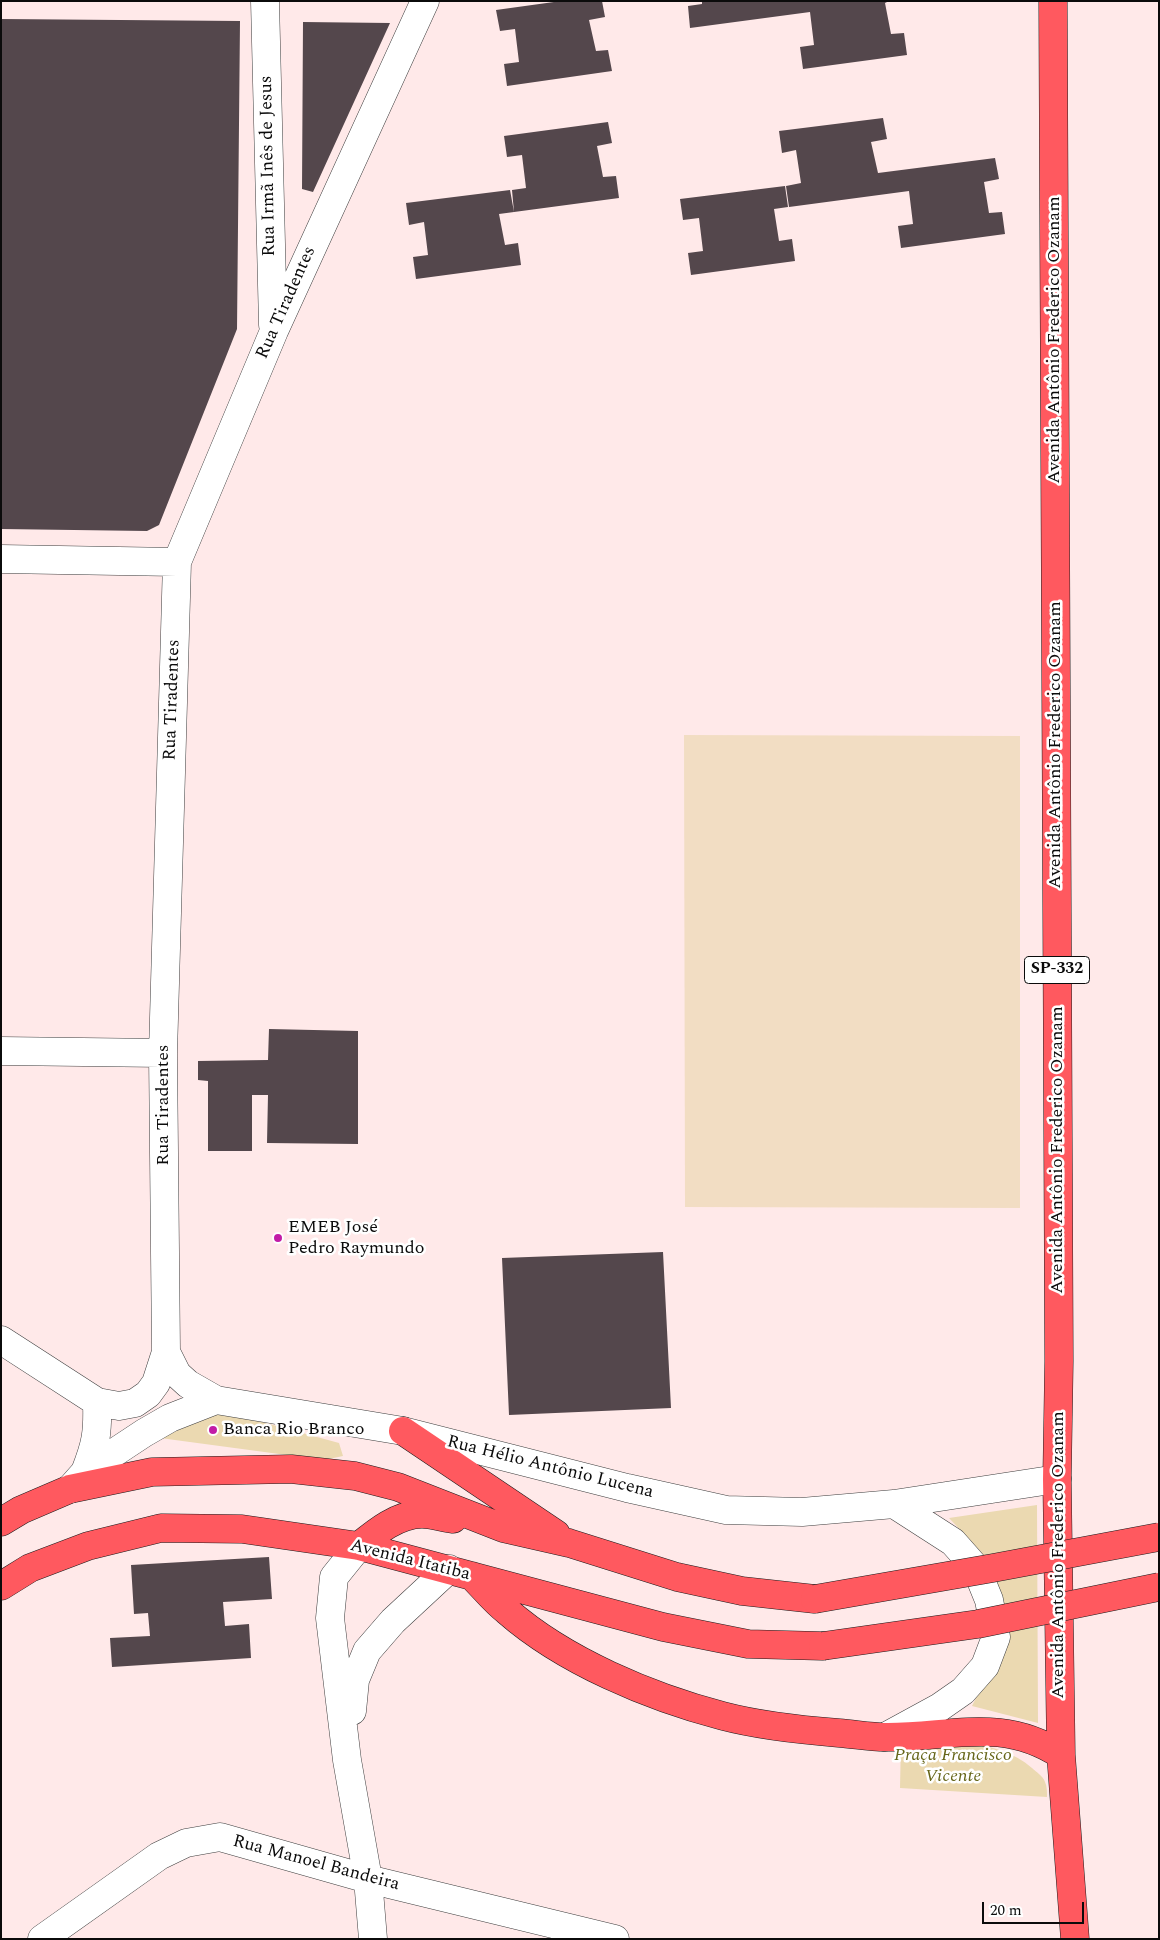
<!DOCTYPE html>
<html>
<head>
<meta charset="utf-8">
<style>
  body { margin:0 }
  #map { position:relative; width:1160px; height:1940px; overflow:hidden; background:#ffe9e9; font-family:Spectral,serif }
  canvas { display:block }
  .frame { position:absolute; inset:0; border:2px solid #0b0b0b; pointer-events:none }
  .scale { position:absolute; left:982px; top:1902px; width:102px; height:22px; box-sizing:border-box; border:2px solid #0b0b0b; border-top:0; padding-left:6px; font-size:15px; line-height:18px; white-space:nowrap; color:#0b0b0b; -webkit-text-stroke:4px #fff; paint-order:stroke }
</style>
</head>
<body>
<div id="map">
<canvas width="1160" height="1940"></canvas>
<div class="frame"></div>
<div class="scale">20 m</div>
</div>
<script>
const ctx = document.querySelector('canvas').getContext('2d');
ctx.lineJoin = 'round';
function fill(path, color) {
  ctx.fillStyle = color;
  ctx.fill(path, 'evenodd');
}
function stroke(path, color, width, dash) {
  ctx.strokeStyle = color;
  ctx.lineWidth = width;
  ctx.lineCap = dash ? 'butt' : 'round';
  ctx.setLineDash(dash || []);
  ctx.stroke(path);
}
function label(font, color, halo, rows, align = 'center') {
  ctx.font = font + ' Spectral,serif';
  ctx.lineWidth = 5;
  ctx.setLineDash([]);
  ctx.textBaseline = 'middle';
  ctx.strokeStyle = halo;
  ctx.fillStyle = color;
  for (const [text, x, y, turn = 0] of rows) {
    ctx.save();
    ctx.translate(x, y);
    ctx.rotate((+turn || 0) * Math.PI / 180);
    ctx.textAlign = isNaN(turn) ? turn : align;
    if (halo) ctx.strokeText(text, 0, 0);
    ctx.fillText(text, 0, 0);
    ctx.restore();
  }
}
fill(new Path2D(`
  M 222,1411 L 339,1443 L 343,1456 L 324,1460 L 160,1438 Z
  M 1037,1505 L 1038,1723 L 972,1706 L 992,1666 L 999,1594 L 981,1552 L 949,1518 Z
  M 901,1741 C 946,1743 996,1737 1032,1768 C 1036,1772 1043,1776 1045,1782 C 1047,1786 1047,1792 1047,1797 L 900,1788 Z`), '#ebd9b1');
fill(new Path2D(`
  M 684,735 L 1020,736 L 1020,1208 L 685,1207 Z`), '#f2ddc3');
fill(new Path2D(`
  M 561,1 L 602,1 L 605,17 L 589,20 L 596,51 L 608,50 L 612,71 L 507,86 L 504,64 L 519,62 L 515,29 L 500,31 L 496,10 Z
  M 702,1 L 889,1 L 885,3 L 891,34 L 904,33 L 907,55 L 803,69 L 800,47 L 814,45 L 810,12 L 690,28 L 688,6 L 702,4 Z
  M 1,19 L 240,21 L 237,329 L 159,525 L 147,531 L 1,529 Z
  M 303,22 L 390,23 L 313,192 L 302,189 Z
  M 883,118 L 887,139 L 871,142 L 878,173 L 995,158 L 999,179 L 984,182 L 989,213 L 1002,212 L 1005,234 L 901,248 L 898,226 L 913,224 L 909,191 L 789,207 L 786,186 L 801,183 L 796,150 L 782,153 L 779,131 Z
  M 608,122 L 612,143 L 597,146 L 603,177 L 616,176 L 619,198 L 514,212 L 512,190 L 526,188 L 522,155 L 507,157 L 504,136 Z
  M 785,186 L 788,207 L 774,209 L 779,241 L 792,239 L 795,261 L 691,275 L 688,253 L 703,251 L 699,218 L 683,220 L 680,199 Z
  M 510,190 L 514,212 L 499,214 L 505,245 L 518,243 L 521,265 L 416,279 L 413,257 L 428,255 L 424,222 L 409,225 L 406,203 Z
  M 269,1029 L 358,1031 L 358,1144 L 267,1143 L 268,1095 L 252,1095 L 252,1151 L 208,1151 L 208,1081 L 198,1080 L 198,1061 L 268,1060 Z
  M 663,1252 L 671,1408 L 509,1415 L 502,1258 Z
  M 269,1557 L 272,1599 L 223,1602 L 225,1626 L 249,1624 L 251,1658 L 112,1667 L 110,1638 L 150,1636 L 148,1613 L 134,1614 L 131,1565 Z`), '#54474c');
const minor = new Path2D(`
  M 265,1 L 273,325
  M 1,559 L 177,562
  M 1,1051 L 163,1053
  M 1,1340 L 97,1402 L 119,1406 L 135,1403 L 148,1394 L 156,1383 L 166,1352 L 163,1053 L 177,562 L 274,331 L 425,1
  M 166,1352 L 177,1374 L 188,1384 L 216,1400
  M 85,1472 C 96,1444 98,1433 97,1402
  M 70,1489 L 85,1472 L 144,1433 L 170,1418 L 216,1400 L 403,1431 L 627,1488 L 726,1510 L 802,1512 L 894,1504 L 1057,1479
  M 359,1546 L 334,1577 L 330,1618 L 347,1760 L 368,1879 L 373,1939
  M 352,1711 L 355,1680 L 367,1651 L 393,1621 L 449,1569
  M 885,1737 L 940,1707 L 963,1691 L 985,1666 L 996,1637 L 989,1600 L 976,1568 L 953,1542 L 894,1504
  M 42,1939 L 159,1856 L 186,1843 L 220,1837 L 368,1879 L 615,1939`);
const major = new Path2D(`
  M 1053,1 L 1059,1361 L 1057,1479 L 1061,1755 L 1075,1939
  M 403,1431 L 556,1534
  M 1,1522 L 21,1510 L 70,1489 L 152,1472 L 291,1469 L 355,1476 L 398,1487 L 503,1528 L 569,1543 L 677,1577 L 742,1591 L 815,1599
  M 359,1546 C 376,1532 398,1514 422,1514 C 432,1514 443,1518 453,1519
  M 472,1576 C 484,1588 494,1601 507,1611 C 564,1661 650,1697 723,1716 C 761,1726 801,1730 839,1733 C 854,1734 870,1737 885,1737 C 949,1738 1002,1716 1061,1755
  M 1,1586 L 30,1568 L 88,1546 L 161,1528 L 242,1529 L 359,1546 L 663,1627 L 748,1644 L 823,1646`);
stroke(minor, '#3e3e3e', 29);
stroke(major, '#1c1c1c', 29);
stroke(minor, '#fff', 28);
stroke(major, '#ff595f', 28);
const majorBridge = new Path2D(`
  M 815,1599 L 993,1568 L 1159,1537
  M 823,1646 L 978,1624 L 1159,1587`);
stroke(majorBridge, '#1c1c1c', 29, []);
stroke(majorBridge, '#ff595f', 28);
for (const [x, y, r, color] of [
  [278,1238,5,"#c21ca7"],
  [213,1430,5,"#c21ca7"]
]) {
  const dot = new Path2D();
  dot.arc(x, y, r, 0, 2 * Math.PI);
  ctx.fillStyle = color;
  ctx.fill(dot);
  stroke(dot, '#fff', 2);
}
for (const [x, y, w] of [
  [1057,970,65]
]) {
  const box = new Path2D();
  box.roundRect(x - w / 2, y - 13.5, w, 27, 4);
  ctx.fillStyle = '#fff';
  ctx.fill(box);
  stroke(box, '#0b0b0b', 1);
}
label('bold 16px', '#0b0b0b', null, [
  ["SP-332",1057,970]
]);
label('18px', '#0b0b0b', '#fff', [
  ["Rua Irmã Inês de Jesus",269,166,-91],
  ["Rua Tiradentes",287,303,-66],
  ["Avenida Antônio Frederico Ozanam",1055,340,-90],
  ["Rua Tiradentes",173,700,-88],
  ["Avenida Antônio Frederico Ozanam",1056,745,-90],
  ["Rua Tiradentes",164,1105,-90],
  ["Avenida Antônio Frederico Ozanam",1058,1150,-90],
  ["Rua Hélio Antônio Lucena",550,1468,14],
  ["Avenida Antônio Frederico Ozanam",1059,1555,-90],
  ["Avenida Itatiba",410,1561,14],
  ["Rua Manoel Bandeira",316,1864,15]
]);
label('18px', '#0b0b0b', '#fff', [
  ["EMEB José",288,1228],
  ["Pedro Raymundo",288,1249],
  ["Banca Rio Branco",223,1430]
], 'left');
label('italic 18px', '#656518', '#fff', [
  ["Praça Francisco",953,1756],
  ["Vicente",953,1777]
]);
</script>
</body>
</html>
